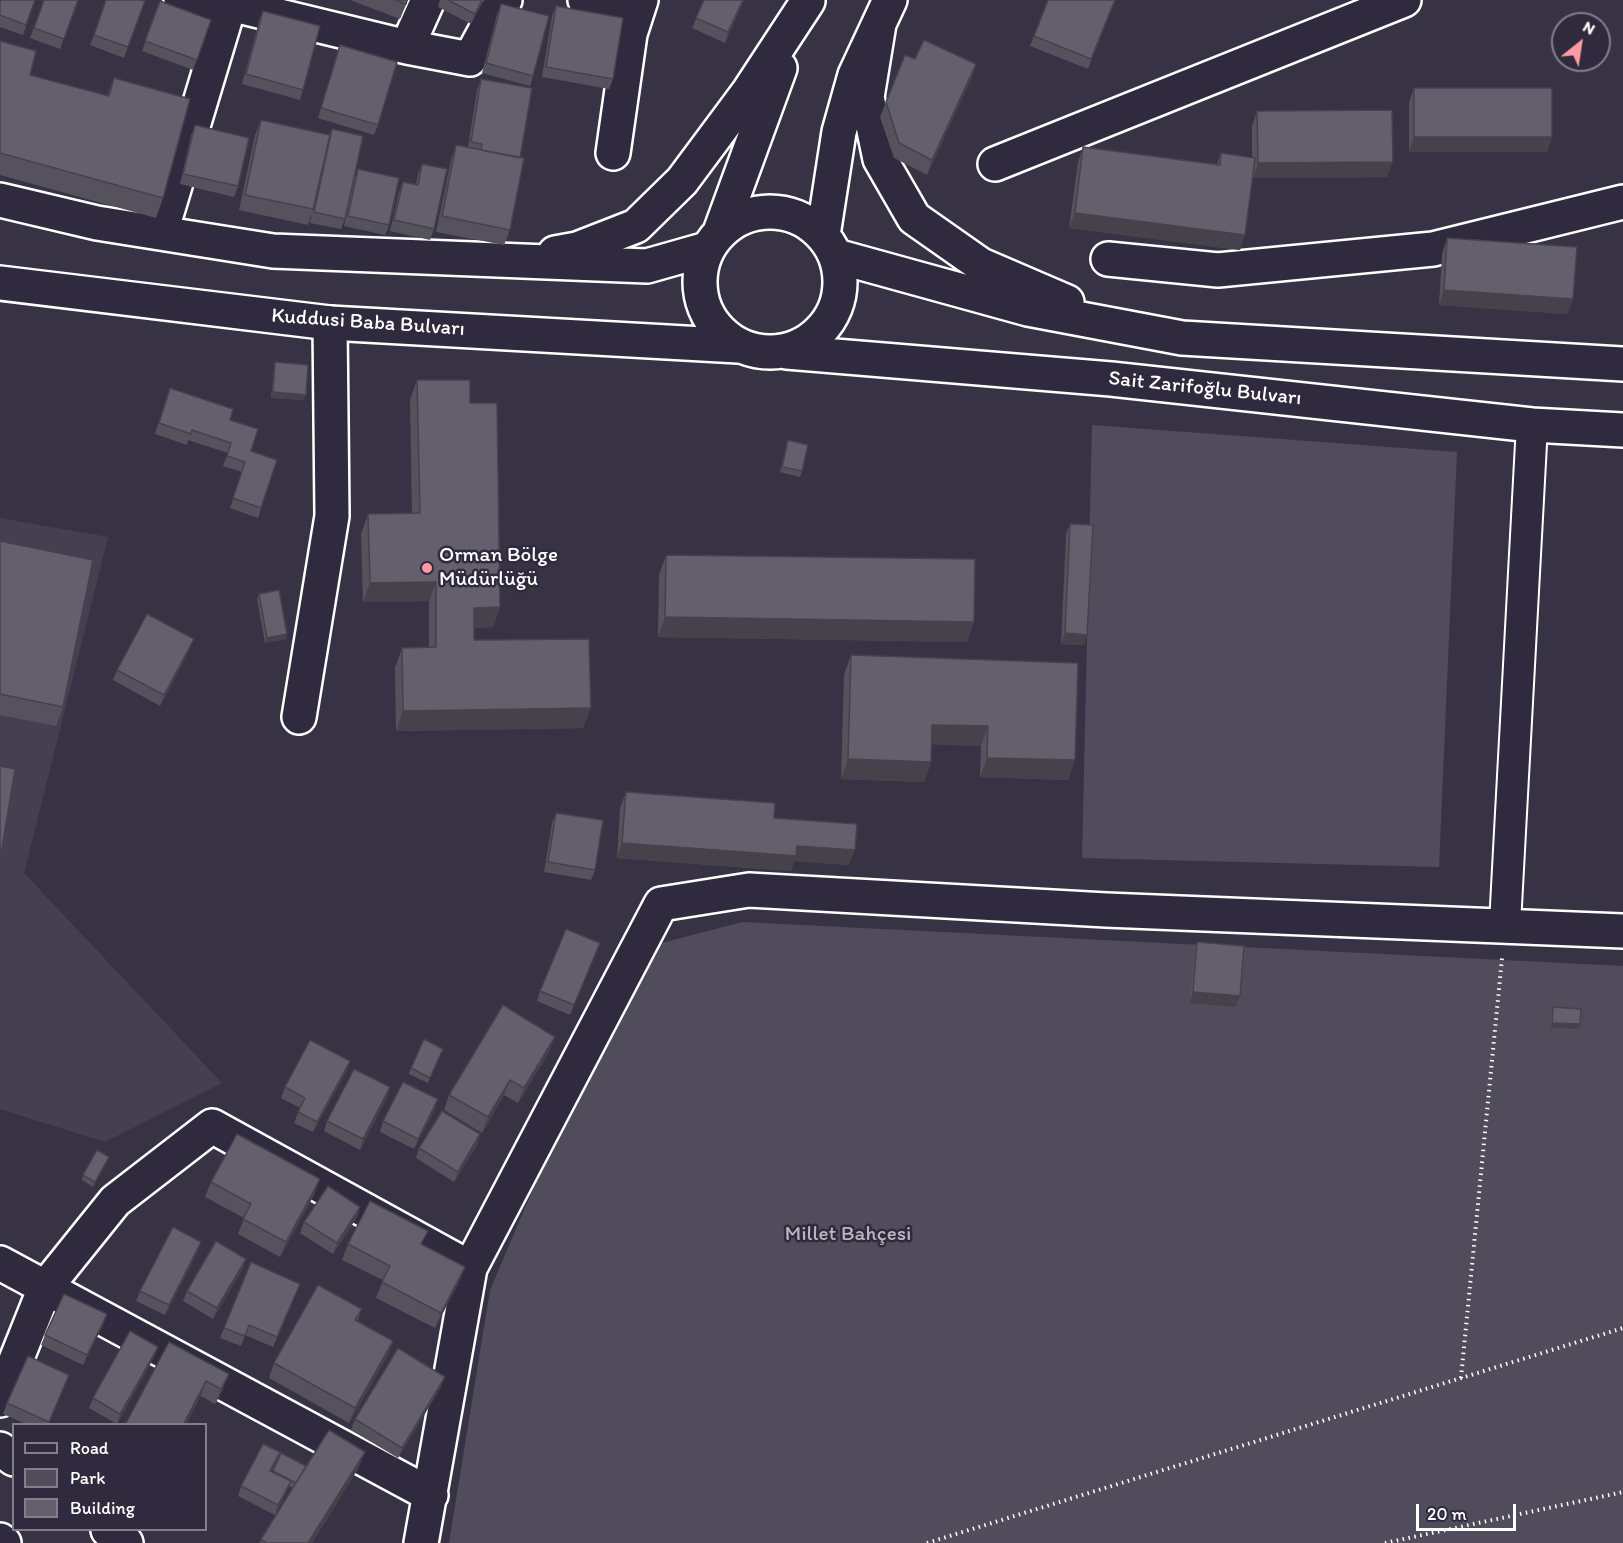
<!DOCTYPE html>
<meta charset="utf-8">
<style>
body{margin:0}
#map{position:relative;width:1623px;height:1543px;overflow:hidden;background:#373345;font-family:Itim,sans-serif}
canvas{display:block}
.legend{position:absolute;left:12px;top:1423px;width:195px;height:108px;box-sizing:border-box;background:#2f2a3d;border:2px solid #827f8b;margin:0;padding:8px 10px;list-style:none;font-size:18px;color:#fff}
.legend li{display:flex;align-items:center;gap:12px;height:30px}
.legend b{width:30px;border:2px solid #827f8b}
.north{position:absolute;left:1551px;top:12px;width:60px;height:60px;box-sizing:border-box;background:#2f2a3d;border:2px solid #827f8b;border-radius:50%;rotate:30deg;font-size:16px;font-weight:700;line-height:24px;text-align:center;color:#fff}
.north::after{content:'';display:block;margin:auto;width:21px;height:27px;background:#ff9aa2;clip-path:polygon(50% 0,100% 100%,50% 72%,0 100%)}
.scale{position:absolute;left:1416px;top:1504px;width:100px;height:27px;box-sizing:border-box;border:3px solid #fff;border-top:0;padding-left:8px;font-size:18px;line-height:21px;white-space:nowrap;color:#fff;-webkit-text-stroke:4px #2f2a3d;paint-order:stroke}
</style>
<div id="map">
<canvas width="1623" height="1543"></canvas>
<ul class="legend">
<li><b style="height:8px;background:#2f2a3d"></b>Road</li>
<li><b style="height:16px;background:#514c5c"></b>Park</li>
<li><b style="height:16px;background:#635f6d"></b>Building</li>
</ul>
<div class="north">N</div>
<div class="scale">20 m</div>
</div>
<script>
const g = document.querySelector('canvas').getContext('2d');
g.lineJoin = 'round';
function paint(path, color) {
  g.fillStyle = color;
  g.fill(path, 'evenodd');
}
function toPath(rows) {
  const path = new Path2D();
  for (const r of rows) {
    if (r.length === 3) {
      path.moveTo(r[0] + r[2], r[1]);
      path.arc(r[0], r[1], r[2], 0, 2 * Math.PI);
      continue;
    }
    path.moveTo(r[0], r[1]);
    for (let i = 2; i < r.length; i += 2) path.lineTo(r[i], r[i + 1]);
  }
  return path;
}
function stroke(path, color, width, dash) {
  g.strokeStyle = color;
  g.lineWidth = width;
  g.lineCap = dash ? 'butt' : 'round';
  g.setLineDash(dash || []);
  g.stroke(path);
}
function label(font, color, halo, rows, align = 'center') {
  g.font = font + ' Itim,sans-serif';
  g.lineWidth = 5;
  g.setLineDash([]);
  g.textBaseline = 'middle';
  g.strokeStyle = halo;
  g.fillStyle = color;
  for (const [text, x, y, turn = 0] of rows) {
    g.save();
    g.translate(x, y);
    g.rotate((+turn || 0) * Math.PI / 180);
    g.textAlign = isNaN(turn) ? turn : align;
    if (halo) g.strokeText(text, 0, 0);
    g.fillText(text, 0, 0);
    g.restore();
  }
}
const built = toPath([
 [0,518,108,537,24,873,222,1083,105,1142,0,1109]
]);
const green = toPath([
 [1092,425,1457,452,1439,867,1082,858],
 [742,922,1623,966,1623,1543,449,1543,490,1290,635,950]
]);
const path = toPath([
 [1461,1378,1502,958],
 [927,1543,1623,1328],
 [1385,1543,1623,1492]
]);
const pedestrian = toPath([
 [1505,924,1532,425]
]);
const minor = toPath([
 [181,0,230,4,407,47,470,59,496,11,505,0],
 [585,0,638,9],
 [407,47,428,0],
 [613,153,630,34,641,0],
 [995,164,1404,0],
 [161,232,231,0],
 [1108,259,1218,270,1433,249,1623,202],
 [299,717,332,516,330,323],
 [0,1263,431,1495],
 [0,1400,45,1288,115,1201,212,1126,470,1268],
 [421,1543,470,1268,661,904,749,890,1106,910,1623,931]
]);
const secondary = toPath([
 [879,24,867,97,880,159,914,218,981,265,1067,302],
 [0,200,97,223,273,251,647,266,707,249],
 [770,282,70],
 [720,232,780,68],
 [823,235,839,132,855,75,890,0],
 [555,253,577,249,636,226,682,181,749,91,808,1],
 [836,256,1028,309,1182,338,1623,364],
 [0,283,330,323,738,346],
 [787,352,1111,379,1532,425,1623,430],
 [0,1449,14,1459],
 [108,1530,126,1543],
 [0,1540,4,1543]
]);
const wall = toPath([
 [0,0,35,0,23,35,0,27],
 [44,0,78,0,60,49,30,38],
 [350,0,408,0,400,19],
 [440,0,483,0,471,24,438,7],
 [704,0,744,0,725,43,692,28],
 [1048,0,1115,0,1088,69,1030,46],
 [145,1,124,58,90,45,94,35],
 [160,1,211,20,193,70,142,51],
 [501,4,533,76,530,86,482,73,497,14],
 [556,6,613,79,609,89,542,77,552,16],
 [263,11,303,90,300,100,242,84,259,21],
 [0,41,30,75,107,96,114,78,163,198,156,218,0,175],
 [340,45,378,125,374,135,318,118],
 [915,59,976,64,971,79,927,175,894,158,880,117,886,102],
 [481,79,520,158,510,230,504,245,436,232,451,160,456,145,468,147,477,90],
 [1414,88,1552,137,1547,152,1409,152,1409,103],
 [1257,111,1387,177,1253,178,1240,250,1069,228,1078,162,1083,147,1217,164,1221,153,1252,158,1252,127],
 [261,120,329,135,332,129,345,219,341,229,310,223,312,213,308,225,239,210,255,135],
 [195,125,238,186,234,197,180,184,191,135],
 [422,164,434,229,430,240,390,231,399,192,403,182,416,184,418,174],
 [358,169,389,225,385,235,344,226,354,179],
 [1447,238,1573,299,1567,314,1439,305,1442,254],
 [275,362,304,400,271,398,274,368],
 [417,380,470,403,500,607,493,627,474,628,474,640,583,728,396,731,395,668,402,648,429,648,429,601,363,602,361,534,368,514,412,513,410,400],
 [170,388,230,420,251,451,277,460,258,518,230,508,242,472,223,466,228,453,188,440,187,445,155,434],
 [788,440,802,471,800,477,780,472],
 [1070,524,1087,635,1084,645,1061,644,1066,534],
 [0,541,63,707,56,726,0,715],
 [666,555,974,622,967,642,658,637,659,575],
 [259,594,286,639,265,643,257,599],
 [190,649,160,706,113,680,117,670],
 [851,655,1075,760,1068,780,980,777,981,746,931,744,931,762,924,782,841,779,844,675],
 [626,792,774,818,849,865,794,861,791,871,617,858,620,808],
 [556,813,595,870,591,880,544,872,552,823],
 [1197,942,1236,1007,1189,1003,1194,952],
 [596,953,570,1015,537,1001,540,991],
 [1553,1007,1579,1029,1550,1028,1551,1012],
 [549,1052,518,1103,504,1095,482,1133,444,1110,449,1095],
 [441,1054,428,1083,409,1074,411,1068],
 [350,1061,346,1072,313,1132,294,1123,300,1108,281,1098,285,1087],
 [390,1087,387,1097,360,1150,324,1131,327,1121],
 [435,1109,414,1149,380,1132,383,1121],
 [477,1145,454,1182,416,1158,419,1148],
 [107,1162,93,1187,82,1180,83,1175],
 [211,1182,314,1195,280,1257,238,1234,244,1218,205,1197],
 [360,1207,357,1217,333,1254,300,1233,304,1222],
 [348,1244,423,1245,465,1267,459,1282,435,1328,376,1298,383,1280,342,1260],
 [197,1253,165,1315,136,1301,140,1291],
 [246,1259,242,1270,213,1319,183,1301,187,1291],
 [296,1294,273,1347,245,1335,241,1346,220,1338,224,1328],
 [362,1309,357,1322,393,1341,387,1357,349,1423,269,1378,274,1363],
 [107,1314,103,1325,83,1365,41,1345,45,1335],
 [169,1342,223,1389,215,1404,201,1396],
 [158,1347,154,1357,117,1424,89,1408,93,1398],
 [69,1375,48,1425,28,1425,3,1414,7,1403],
 [441,1387,398,1458,351,1430,355,1419],
 [280,1452,272,1472,306,1466,359,1467,312,1543,260,1543,261,1539,293,1488,289,1486,275,1515,238,1496,241,1486]
]);
const shadedWall = toPath([
 [482,0,483,0,471,24,475,14],
 [743,0,744,0,725,43,728,32],
 [976,64,971,79,927,175,932,160],
 [1414,137,1552,137,1547,152,1409,152],
 [1393,162,1387,177,1253,178,1258,163],
 [1075,213,1245,235,1240,250,1069,228],
 [1444,290,1573,299,1567,314,1439,305],
 [273,392,306,395,304,400,271,398],
 [436,582,429,601,363,602,370,583],
 [500,607,493,627,466,628,474,608],
 [665,617,974,622,967,642,658,637],
 [1065,633,1087,635,1084,645,1061,644],
 [287,634,286,639,265,643,267,638],
 [194,639,190,649,160,706,164,695],
 [591,708,583,728,396,731,403,711],
 [932,725,988,726,981,746,925,744],
 [987,758,1075,760,1068,780,980,777],
 [848,759,931,762,924,782,841,779],
 [622,843,797,846,855,850,849,865,794,861,791,871,617,858],
 [1193,992,1240,996,1236,1007,1189,1003],
 [1552,1023,1580,1024,1579,1029,1550,1028],
 [555,1037,549,1052,518,1103,524,1088],
 [350,1061,346,1072,313,1132,317,1122],
 [510,1080,504,1095,482,1133,488,1117],
 [390,1087,387,1097,360,1150,363,1139],
 [438,1099,435,1109,414,1149,418,1139],
 [480,1134,477,1145,454,1182,458,1172],
 [109,1157,107,1162,93,1187,95,1182],
 [320,1179,314,1195,280,1257,286,1242],
 [360,1207,357,1217,333,1254,337,1243],
 [201,1242,197,1253,165,1315,169,1305],
 [246,1259,242,1270,213,1319,217,1308],
 [465,1267,459,1282,435,1328,441,1313],
 [107,1314,103,1325,83,1365,87,1355],
 [393,1341,387,1357,349,1423,355,1408],
 [158,1347,154,1357,117,1424,120,1414],
 [229,1374,223,1389,215,1404,221,1389],
 [445,1377,441,1387,398,1458,402,1448],
 [206,1381,201,1396,186,1425,183,1425],
 [280,1452,276,1463,267,1481,270,1471],
 [365,1452,359,1467,312,1543,308,1543],
 [291,1481,287,1492,275,1515,278,1505]
]);
const building = toPath([
 [0,0,35,0,26,25,0,15,0,0],
 [44,0,78,0,64,39,34,28,44,0],
 [106,0,141,0,145,1,128,47,94,35,106,0],
 [395,0,407,0,406,4,395,0],
 [448,0,482,0,475,14,448,0],
 [704,0,743,0,728,32,696,18,704,0],
 [1048,0,1115,0,1091,59,1034,36,1048,0],
 [160,1,211,20,197,60,145,41,160,1],
 [501,4,549,16,533,76,486,63,501,4],
 [556,6,623,18,613,79,546,67,556,6],
 [263,11,320,26,303,90,246,74,263,11],
 [924,40,976,64,932,160,899,143,886,102,905,55,915,59,924,40],
 [0,41,36,51,30,75,109,96,114,78,190,99,163,198,0,153,0,41],
 [340,45,397,62,378,125,321,108,340,45],
 [481,79,532,88,520,158,481,150,482,144,471,142,481,79],
 [1414,88,1552,88,1552,137,1414,137,1414,88],
 [1392,110,1393,162,1258,163,1257,111,1392,110],
 [261,120,330,135,313,209,245,195,261,120],
 [195,125,249,138,238,186,183,174,195,125],
 [332,129,363,136,345,219,314,212,332,129],
 [456,145,524,158,510,230,442,216,456,145],
 [1083,147,1220,165,1221,153,1255,158,1245,235,1075,213,1083,147],
 [422,164,447,169,434,229,394,220,403,182,418,185,422,164],
 [358,169,399,178,389,225,348,216,358,169],
 [1447,238,1577,247,1573,299,1444,290,1447,238],
 [275,362,308,365,306,395,273,392,275,362],
 [417,380,470,380,470,403,497,403,500,607,474,608,474,640,589,639,591,708,403,711,402,648,436,647,436,582,370,583,368,514,420,513,417,380],
 [170,388,233,409,230,420,258,429,251,451,277,460,261,508,233,498,245,462,227,456,231,443,192,430,191,434,159,423,170,388],
 [788,440,808,445,802,471,782,467,788,440],
 [1070,524,1093,525,1087,635,1065,633,1070,524],
 [0,541,93,560,63,707,0,694,0,541],
 [666,555,975,559,974,622,665,617,666,555],
 [279,590,287,634,267,638,259,594,279,590],
 [147,614,194,639,164,695,117,670,147,614],
 [851,655,1078,663,1075,760,987,758,988,726,932,725,931,762,848,759,851,655],
 [0,766,15,769,0,860,0,766],
 [626,792,775,803,774,818,857,824,855,850,797,846,796,856,622,843,626,792],
 [556,813,603,820,595,870,548,862,556,813],
 [566,929,600,943,574,1005,540,991,566,929],
 [1197,942,1244,946,1240,996,1193,992,1197,942],
 [503,1005,555,1037,524,1088,510,1080,488,1117,449,1095,503,1005],
 [1553,1007,1581,1009,1580,1024,1552,1023,1553,1007],
 [424,1039,443,1049,430,1078,411,1068,424,1039],
 [310,1040,350,1061,317,1122,298,1112,305,1098,285,1087,310,1040],
 [354,1069,390,1087,363,1139,327,1121,354,1069],
 [403,1082,438,1099,418,1139,383,1121,403,1082],
 [442,1111,480,1134,458,1172,419,1148,442,1111],
 [237,1134,320,1179,286,1242,243,1219,251,1204,211,1182,237,1134],
 [97,1150,109,1157,95,1182,83,1175,97,1150],
 [328,1186,360,1207,337,1243,304,1222,328,1186],
 [370,1201,428,1231,421,1244,465,1267,441,1313,382,1282,390,1266,348,1244,370,1201],
 [173,1227,201,1242,169,1305,140,1291,173,1227],
 [216,1241,246,1259,217,1308,187,1291,216,1241],
 [251,1262,300,1284,277,1337,249,1325,245,1336,224,1328,251,1262],
 [318,1285,362,1309,355,1320,393,1341,355,1408,274,1363,318,1285],
 [64,1294,107,1314,87,1355,45,1335,64,1294],
 [130,1331,158,1347,120,1414,93,1398,130,1331],
 [169,1342,229,1374,221,1389,206,1381,183,1425,125,1425,169,1342],
 [398,1348,445,1377,402,1448,355,1419,398,1348],
 [28,1356,69,1375,49,1422,7,1403,28,1356],
 [329,1430,365,1452,308,1543,267,1543,261,1539,329,1430],
 [263,1444,280,1452,270,1471,291,1481,278,1505,241,1486,263,1444],
 [281,1453,306,1466,296,1483,273,1471,281,1453]
]);
const markers = [
 [427,568,6,"#ff9aa2"]
];
const streetNames = [
 ["Kuddusi Baba Bulvarı",368,323,4],
 ["Sait Zarifoğlu Bulvarı",1205,389,6]
];
const poiNames = [
 ["Orman Bölge",439,556],
 ["Müdürlüğü",439,580]
];
const parkNames = [
 ["Millet Bahçesi",848,1235]
];
paint(built, '#444051');
paint(green, '#514c5c');
stroke(pedestrian, '#fff', 34);
stroke(minor, '#fff', 38);
stroke(secondary, '#fff', 38);
stroke(path, '#fff', 4, [1.5, 4.5]);
stroke(pedestrian, '#2f2a3d', 30);
stroke(minor, '#2f2a3d', 33);
stroke(secondary, '#2f2a3d', 33);
paint(wall, '#55525e');
paint(shadedWall, '#45424c');
paint(building, '#635f6d');
stroke(building, '#45424c', 1.5);
for (const [x, y, r, color] of markers) {
  const dot = new Path2D();
  dot.arc(x, y, r, 0, 2 * Math.PI);
  g.fillStyle = color;
  g.fill(dot);
  stroke(dot, '#2f2a3d', 2);
}
label('21px', '#fff', '#2f2a3d', streetNames);
label('21px', '#fff', '#2f2a3d', poiNames, 'left');
label('21px', '#b9b7be', '#2f2a3d', parkNames);
</script>
